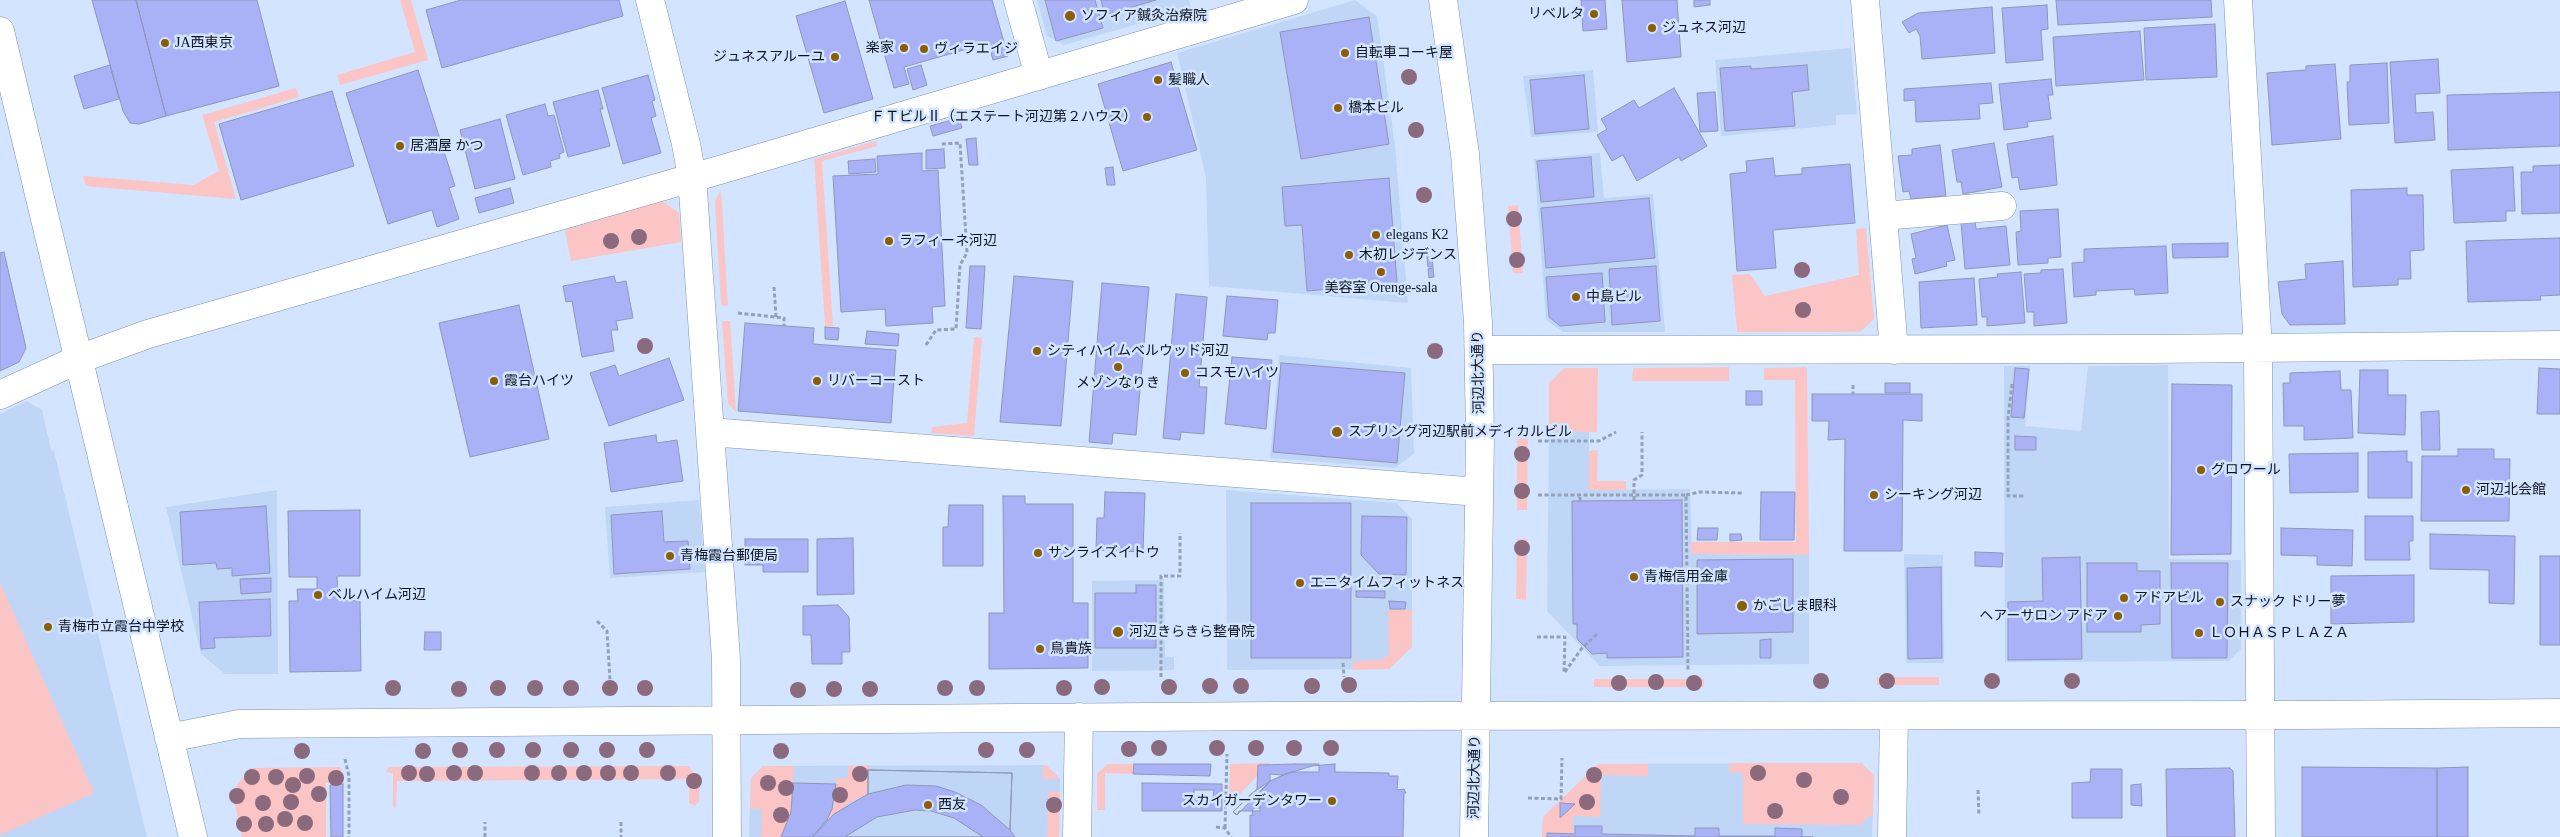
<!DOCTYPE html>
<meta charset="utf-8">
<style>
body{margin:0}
canvas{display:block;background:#d2e4ff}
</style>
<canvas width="2560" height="837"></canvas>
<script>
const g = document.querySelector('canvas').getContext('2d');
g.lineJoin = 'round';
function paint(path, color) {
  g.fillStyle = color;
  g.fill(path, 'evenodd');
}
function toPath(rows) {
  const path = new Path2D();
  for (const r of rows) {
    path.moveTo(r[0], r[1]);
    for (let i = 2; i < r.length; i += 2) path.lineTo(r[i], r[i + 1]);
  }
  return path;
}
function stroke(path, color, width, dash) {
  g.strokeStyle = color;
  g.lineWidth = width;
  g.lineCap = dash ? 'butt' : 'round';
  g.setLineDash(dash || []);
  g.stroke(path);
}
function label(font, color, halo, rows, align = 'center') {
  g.font = font + ' "Times New Roman","Noto Sans JP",serif';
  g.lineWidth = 5;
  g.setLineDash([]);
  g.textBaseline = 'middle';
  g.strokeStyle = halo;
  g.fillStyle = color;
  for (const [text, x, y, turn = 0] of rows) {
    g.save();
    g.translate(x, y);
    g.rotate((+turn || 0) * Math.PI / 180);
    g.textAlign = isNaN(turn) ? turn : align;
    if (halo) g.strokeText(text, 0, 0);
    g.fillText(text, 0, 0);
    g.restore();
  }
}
const built = toPath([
 [1037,0,1189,0,1191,9,1064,45,1047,36],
 [1355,0,1377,16,1395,146,1408,303,1209,286,1206,178,1177,53],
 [1851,48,1857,114,1836,115,1836,125,1721,136,1715,60],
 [1593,70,1598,132,1531,137,1523,76],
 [1600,153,1604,198,1653,194,1665,332,1563,332,1546,320,1534,159],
 [1279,355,1411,368,1414,454,1395,468,1270,458],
 [2168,365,2169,559,2241,560,2241,649,2229,661,2005,662,2004,366,2030,366,2025,426,2081,431,2088,366],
 [27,401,42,410,51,450,54,451,147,837,0,837,0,414],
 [1549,431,1589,431,1589,490,1690,489,1692,554,1809,555,1809,664,1600,666,1547,611],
 [277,490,278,674,225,674,201,654,166,507],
 [1226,490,1397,503,1412,519,1412,647,1389,669,1227,670],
 [699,500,705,572,610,578,605,507],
 [1904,554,1943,555,1944,663,1906,663],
 [1164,580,1165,657,1174,657,1174,670,1092,671,1092,581],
 [1861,763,1874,775,1872,837,1542,837,1543,817,1598,764],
 [1046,765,1060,778,1059,837,749,837,751,778,763,766]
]);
const green = toPath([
 [400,0,411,0,428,60,340,85,337,75,415,52],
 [296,88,299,97,214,122,236,199,86,186,83,176,193,185,219,171,202,115],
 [876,141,877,146,822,161,833,326,825,326,814,159],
 [721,190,728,306,721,305,715,201],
 [662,201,679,213,681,242,571,261,565,230],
 [1518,205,1523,273,1513,273,1508,206],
 [1866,228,1874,319,1860,332,1737,332,1732,275,1750,274,1765,296,1859,275,1856,229],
 [722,321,730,321,736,412,728,404],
 [974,337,982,338,974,436,931,433,932,427,967,423],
 [1729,367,1729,381,1632,381,1633,368],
 [1807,367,1809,555,1691,554,1691,542,1796,542,1795,380,1764,380,1764,368],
 [1564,368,1598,368,1597,432,1549,431,1549,383],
 [1517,434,1528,434,1527,510,1517,510],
 [1598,450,1597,481,1626,481,1626,490,1589,490,1589,451],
 [1517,539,1527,539,1526,600,1516,599],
 [0,583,94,793,0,835],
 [1388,610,1412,610,1412,647,1389,669,1353,670,1353,661,1382,660,1389,654],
 [1877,677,1939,677,1939,685,1877,685],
 [1594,679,1704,679,1704,687,1594,687],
 [1270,763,1229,805,1230,764],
 [1729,763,1861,763,1874,775,1873,817,1869,816,1861,825,1743,824,1743,773,1729,772],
 [1108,764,1134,764,1133,774,1105,773,1105,810,1097,810,1097,774],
 [1598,764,1648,764,1648,776,1601,775,1600,817,1573,816,1573,834,1542,837,1543,817],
 [869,765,868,794,850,802,827,820,835,801,836,778,848,778,848,766],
 [1043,765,1046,765,1060,779,1043,779],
 [688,766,700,779,699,802,695,806,689,803,689,779,397,781,396,808,393,807,393,773,386,772,388,768,392,767],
 [763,766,794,766,791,812,781,837,761,837,762,809,750,809,751,778],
 [340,767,344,783,326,783,326,837,242,837,232,792,250,768],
 [1048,792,1060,792,1059,837,1047,837]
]);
const building = toPath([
 [92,0,136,0,166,116,139,124,130,123,123,111,92,0],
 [136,0,257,0,279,86,166,116,136,0],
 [461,0,619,0,623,16,442,68,426,10,461,0],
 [869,0,992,0,1008,56,993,60,988,43,904,67,909,84,894,88,869,0],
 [1045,0,1095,0,1103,28,1056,41,1045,0],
 [1101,0,1156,0,1105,15,1101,0],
 [1581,0,1605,0,1607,29,1583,31,1581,0],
 [1622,0,1677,0,1681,57,1627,62,1622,0],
 [1694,0,1710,0,1710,5,1694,7,1694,0],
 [2056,0,2211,0,2212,17,2058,25,2056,0],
 [845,1,873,99,824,113,796,16,845,1],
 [2047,5,2048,29,2041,30,2043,60,2006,63,2002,8,2047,5],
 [1992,7,1995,53,1922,59,1920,36,1916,29,1909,33,1902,22,1918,13,1992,7],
 [1369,17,1389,144,1301,159,1280,32,1369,17],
 [2215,24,2217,77,2146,80,2144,28,2215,24],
 [2140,31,2144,80,2056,86,2053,37,2140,31],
 [2438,59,2440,93,2415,94,2416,113,2433,112,2435,140,2395,143,2390,62,2438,59],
 [1171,62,1197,150,1123,171,1098,84,1171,62],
 [2387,63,2389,123,2349,125,2347,82,2350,82,2350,65,2387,63],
 [2335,64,2341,139,2272,145,2267,73,2306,70,2306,66,2335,64],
 [110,65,119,99,84,109,74,76,110,65],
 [921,65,927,85,913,90,907,69,921,65],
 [1807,65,1809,90,1792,92,1795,126,1725,131,1720,68,1751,66,1751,69,1807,65],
 [418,70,455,186,449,188,459,219,437,227,432,210,388,224,346,93,418,70],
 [648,75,655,100,652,101,656,116,651,118,661,153,623,164,602,88,648,75],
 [1584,75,1589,129,1535,134,1530,80,1584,75],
 [2051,79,2053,95,2048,95,2051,119,2027,122,2028,127,2004,130,1999,84,2051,79],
 [1991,83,1993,103,1979,104,1980,119,1916,122,1915,100,1904,101,1904,89,1991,83],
 [1674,88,1707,146,1681,161,1679,157,1637,181,1623,155,1612,161,1597,135,1607,129,1601,119,1634,100,1639,108,1674,88],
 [598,90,603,109,600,109,610,146,568,157,553,102,598,90],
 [332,91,354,166,241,200,219,124,332,91],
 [1715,92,1718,131,1700,132,1697,93,1715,92],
 [2560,92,2560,146,2448,150,2447,95,2560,92],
 [545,104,548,116,554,115,564,152,559,154,560,158,550,161,551,167,523,175,506,115,545,104],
 [959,118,962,128,933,136,930,126,959,118],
 [500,119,515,179,475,189,460,130,500,119],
 [2053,136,2057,185,2020,190,2018,177,2012,178,2007,144,2053,136],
 [976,138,978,165,969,165,966,139,976,138],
 [1994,143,2002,187,1963,194,1961,182,1957,182,1952,150,1994,143],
 [1940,145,1946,196,1911,199,1909,191,1903,192,1898,156,1912,155,1912,149,1940,145],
 [944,149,945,168,926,169,926,150,944,149],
 [922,153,922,171,938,170,945,306,932,307,933,323,886,326,885,309,841,312,833,176,878,174,877,156,922,153],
 [1591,157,1594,197,1541,202,1537,161,1591,157],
 [1773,158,1775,176,1802,174,1802,168,1850,164,1855,223,1773,230,1776,268,1737,271,1730,174,1747,172,1746,161,1773,158],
 [875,159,876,172,849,174,848,161,875,159],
 [2560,165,2560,213,2522,214,2521,172,2533,172,2533,166,2560,165],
 [1113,167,1115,185,1107,185,1105,168,1113,167],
 [2513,167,2515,211,2506,211,2506,221,2454,223,2451,170,2513,167],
 [1389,178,1397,283,1307,291,1302,225,1285,226,1282,187,1389,178],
 [510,188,514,203,479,213,475,198,510,188],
 [2407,188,2407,195,2423,195,2424,250,2410,251,2411,279,2398,279,2398,285,2353,287,2351,190,2407,188],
 [1649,198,1655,258,1546,268,1541,208,1649,198],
 [2058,209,2061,257,2048,258,2048,263,2018,265,2016,232,2021,231,2020,211,2058,209],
 [1975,221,1976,229,2006,226,2010,265,1965,269,1961,223,1975,221],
 [1947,225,1955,260,1946,262,1947,266,1915,274,1912,259,1916,258,1911,234,1947,225],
 [2560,238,2560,295,2540,296,2541,300,2468,302,2466,241,2560,238],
 [2228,243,2228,257,2173,258,2172,244,2228,243],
 [2166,246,2168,293,2135,295,2134,289,2096,291,2096,295,2074,297,2072,263,2084,262,2084,249,2166,246],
 [4,252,26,348,19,362,0,371,0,253,4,252],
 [1427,257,1432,257,1433,267,1428,267,1427,257],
 [2343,261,2345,324,2290,325,2282,314,2278,282,2306,279,2305,264,2343,261],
 [970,266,985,266,981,329,966,328,970,266],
 [1656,266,1660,321,1612,325,1609,269,1656,266],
 [1433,268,1434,277,1429,278,1428,269,1433,268],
 [2063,269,2067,323,2034,326,2034,312,2027,312,2024,274,2041,273,2041,270,2063,269],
 [2021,272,2025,323,1987,326,1987,317,1982,317,1979,279,1998,277,1997,274,2021,272],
 [1602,273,1605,322,1560,326,1549,317,1546,277,1602,273],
 [614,276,616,283,626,281,633,318,616,321,618,330,611,330,614,351,582,357,572,301,566,302,563,286,614,276],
 [1014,276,1073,281,1061,426,1000,422,1014,276],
 [1974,278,1977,325,1921,328,1919,282,1974,278],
 [1102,283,1149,287,1136,435,1113,433,1112,444,1089,442,1102,283],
 [1176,294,1207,297,1199,387,1207,387,1204,434,1181,432,1180,440,1163,438,1176,294],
 [1227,296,1278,300,1275,333,1268,333,1267,340,1223,336,1227,296],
 [519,305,549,439,470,457,439,323,519,305],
 [745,323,814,328,813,344,896,350,891,423,738,411,745,323],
 [825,327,839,328,838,340,825,339,825,327],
 [867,331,899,334,898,346,865,344,867,331],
 [1232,357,1272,360,1266,429,1225,424,1232,357],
 [669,358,684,400,609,426,590,373,615,365,619,376,669,358],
 [1281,363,1405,373,1397,463,1273,452,1281,363],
 [2015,368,2029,369,2024,418,2011,417,2015,368],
 [2539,368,2560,369,2560,414,2537,414,2539,368],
 [2360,370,2388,370,2388,395,2406,395,2405,435,2358,433,2360,370],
 [2340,371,2341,390,2351,390,2353,438,2304,440,2304,426,2284,426,2283,383,2290,383,2290,373,2340,371],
 [1885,383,1910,383,1910,393,1885,393,1885,383],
 [2172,384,2232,385,2231,554,2171,555,2172,384],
 [1746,391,1762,391,1762,405,1746,405,1746,391],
 [1812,394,1922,394,1922,421,1903,420,1902,551,1844,551,1845,439,1828,440,1829,421,1812,421,1812,394],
 [2439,411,2440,450,2422,450,2421,412,2439,411],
 [656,435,657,443,677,440,683,481,611,492,604,443,656,435],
 [2015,436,2036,437,2036,450,2015,450,2015,436],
 [2458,449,2494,449,2494,459,2510,459,2509,521,2421,521,2422,456,2458,456,2458,449],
 [2407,451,2407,462,2412,462,2412,498,2368,498,2368,452,2407,451],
 [2358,453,2358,492,2290,493,2289,454,2358,453],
 [1105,492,1145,493,1143,552,1096,550,1097,518,1104,518,1105,492],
 [1761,492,1795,492,1794,540,1760,540,1761,492],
 [1003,496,1025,496,1025,504,1073,504,1073,603,1088,603,1088,668,989,669,989,613,1004,613,1003,496],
 [1682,500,1683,657,1607,658,1607,653,1592,654,1577,639,1577,624,1573,624,1572,501,1682,500],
 [1251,503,1351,503,1351,658,1251,658,1251,503],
 [949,505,983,505,983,566,943,566,943,527,948,527,949,505],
 [266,506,270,573,232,576,232,568,217,569,216,563,183,565,180,512,266,506],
 [360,510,360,576,337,576,338,600,360,601,361,671,290,672,289,601,298,601,297,589,317,589,317,577,289,577,288,511,360,510],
 [662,511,664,542,688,541,690,569,614,574,611,515,662,511],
 [1362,516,1407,517,1406,575,1379,574,1361,555,1362,516],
 [2365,516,2413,516,2413,541,2409,541,2410,560,2365,560,2365,516],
 [1698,528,1718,528,1717,540,1697,540,1698,528],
 [2281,528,2353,530,2352,566,2317,565,2317,556,2281,555,2281,528],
 [1730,534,1741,534,1742,540,1730,541,1730,534],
 [2430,534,2515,536,2514,604,2489,603,2489,570,2430,569,2430,534],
 [853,538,854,594,817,595,817,539,853,538],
 [745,539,808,539,808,572,763,572,763,565,745,565,745,539],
 [1975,552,2003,553,2002,567,1975,566,1975,552],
 [2540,556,2560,556,2560,645,2540,645,2540,556],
 [2080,557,2082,659,2008,660,2008,602,2043,601,2042,558,2080,557],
 [1793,559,1793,632,1697,634,1697,560,1793,559],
 [2087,563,2137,563,2137,571,2160,571,2160,624,2141,625,2141,632,2087,632,2087,563],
 [2171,563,2228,563,2227,658,2172,658,2171,563],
 [1941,567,1942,658,1908,659,1907,568,1941,567],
 [2414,575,2414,622,2331,624,2331,576,2414,575],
 [271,578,271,592,241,594,240,579,271,578],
 [1136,585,1156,585,1156,648,1095,648,1095,593,1136,593,1136,585],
 [1356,591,1385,591,1385,598,1356,597,1356,591],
 [270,599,271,636,214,638,215,648,201,649,199,602,270,599],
 [1389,601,1406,602,1405,609,1390,609,1389,601],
 [838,605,849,617,850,652,842,652,842,664,812,664,811,635,803,635,803,606,838,605],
 [425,632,441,632,441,650,424,650,425,632],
 [1771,639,1771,658,1760,658,1760,640,1771,639],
 [1134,764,1211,764,1210,776,1133,774,1134,764],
 [1295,764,1319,764,1319,772,1290,772,1281,776,1270,781,1260,792,1260,811,1239,811,1237,815,1233,812,1257,789,1258,765,1295,764],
 [1335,764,1335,772,1389,773,1389,776,1398,776,1397,790,1404,789,1406,793,1404,793,1403,837,1250,837,1250,815,1252,816,1253,808,1260,808,1260,792,1270,781,1270,774,1283,775,1312,766,1335,764],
 [2302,767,2437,768,2437,837,2302,837,2302,767],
 [2468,767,2468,837,2437,837,2437,768,2468,767],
 [2230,768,2233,771,2235,837,2167,837,2166,769,2230,768],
 [2091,769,2122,769,2122,818,2072,818,2072,783,2090,782,2091,769],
 [868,770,1012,773,1010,830,981,805,955,792,936,786,906,785,868,794,868,770],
 [868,770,1012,773,1010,830,1015,837,812,837,834,814,868,794,868,770],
 [1270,781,1237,815,1233,812,1251,794,1270,781],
 [793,783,836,784,832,809,827,820,812,837,781,837,791,812,793,783],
 [1142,783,1222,784,1222,811,1142,811,1142,783],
 [343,784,343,837,331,837,330,785,343,784],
 [2141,784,2142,806,2131,805,2131,785,2141,784],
 [1194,790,1214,790,1213,798,1194,798,1194,790],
 [1560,803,1575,804,1560,818,1560,803],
 [915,810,931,811,954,818,983,837,845,837,877,817,915,810],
 [1575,826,1602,826,1602,834,1695,836,1695,828,1719,828,1719,836,1775,836,1775,828,1802,829,1802,837,1813,837,1547,837,1547,833,1575,834,1575,826]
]);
const path = toPath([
 [774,287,776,317],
 [738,313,784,318,784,326],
 [926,345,936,330,956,329,960,265,967,253,960,143,941,144],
 [2012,384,2008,419,2008,496,2025,496],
 [1853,385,1853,394],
 [1538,441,1599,441,1616,432],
 [1538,495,1686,495,1688,672],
 [1686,495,1700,492,1742,493],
 [1634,500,1634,480,1642,475,1642,432],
 [1580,501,1580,495],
 [597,621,607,631,610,680],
 [1537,637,1565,637,1564,673],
 [1343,663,1344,677],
 [1565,672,1582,648,1597,634],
 [1161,677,1161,576,1180,576,1180,533],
 [345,759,349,776,349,837],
 [1978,790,1979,816],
 [1528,798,1561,799,1562,758],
 [621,822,621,837],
 [1216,827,1225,828,1231,837],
 [1225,828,1227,754],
 [485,837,485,822]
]);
const minor = toPath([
 [650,0,686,144,692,177,726,659,727,837],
 [1018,0,1039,76],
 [1443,0,1465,154,1478,322,1480,437,1474,837],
 [1865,0,1894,350],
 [2238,0,2258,349,2261,837],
 [0,31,193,837],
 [1883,216,2002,206],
 [1479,350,2150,349,2560,345],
 [0,395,79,359,148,334,723,169,1294,0],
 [710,432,1479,492],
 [169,738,239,724,1276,716,2300,715,2560,713],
 [1077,837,1079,717],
 [1892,837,1894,716]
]);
const trees = [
 [1409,77],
 [1416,130],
 [1424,195],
 [1514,219],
 [639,237],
 [611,241],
 [1517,260],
 [1802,270],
 [1803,310],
 [645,346],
 [1435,351],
 [1522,454],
 [1522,491],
 [1522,548],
 [1821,681],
 [1887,681],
 [1992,681],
 [2072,681],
 [1656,682],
 [1619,683],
 [1694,683],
 [1349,685],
 [1210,686],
 [1241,686],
 [1312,686],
 [1102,687],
 [1169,687],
 [393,688],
 [498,688],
 [535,688],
 [571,688],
 [610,688],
 [645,688],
 [945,688],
 [977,688],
 [1064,688],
 [459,689],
 [834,689],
 [870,689],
 [798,690],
 [1159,748],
 [1217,748],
 [1256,748],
 [1294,748],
 [1331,748],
 [1129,749],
 [460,750],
 [497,750],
 [533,750],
 [571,750],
 [607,750],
 [647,750],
 [986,750],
 [1027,750],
 [302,751],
 [423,751],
 [781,751],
 [409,773],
 [454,773],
 [475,773],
 [532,773],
 [559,773],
 [584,773],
 [608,773],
 [631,773],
 [668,773],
 [1758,773],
 [427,774],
 [860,774],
 [1594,775],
 [307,776],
 [252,777],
 [276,777],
 [336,778],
 [1804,780],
 [694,781],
 [768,783],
 [293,785],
 [786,788],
 [319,794],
 [840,795],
 [237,796],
 [1841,797],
 [291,802],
 [1587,802],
 [263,803],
 [1054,805],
 [1775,811],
 [781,815],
 [285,819],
 [305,823],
 [244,824],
 [266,824]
];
const markers = [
 [1594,14,5,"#8a5f00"],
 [1070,16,6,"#8a5f00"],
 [1652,28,5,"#8a5f00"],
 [165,43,5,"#8a5f00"],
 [904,48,5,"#8a5f00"],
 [924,49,5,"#8a5f00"],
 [1345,53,5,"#8a5f00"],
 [835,57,5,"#8a5f00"],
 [1158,80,5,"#8a5f00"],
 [1338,108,5,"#8a5f00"],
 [1147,117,5,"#8a5f00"],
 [400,146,5,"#8a5f00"],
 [1376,235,5,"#8a5f00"],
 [889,241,5,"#8a5f00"],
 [1349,255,5,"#8a5f00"],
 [1381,272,5,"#8a5f00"],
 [1576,297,5,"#8a5f00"],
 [1037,351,5,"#8a5f00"],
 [1118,367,5,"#8a5f00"],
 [1185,373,5,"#8a5f00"],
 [494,381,5,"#8a5f00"],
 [817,381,5,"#8a5f00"],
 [1337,432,6,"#8a5f00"],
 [2201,470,5,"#8a5f00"],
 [2466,490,5,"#8a5f00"],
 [1874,495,5,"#8a5f00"],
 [1038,553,5,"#8a5f00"],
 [670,556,5,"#8a5f00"],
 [1634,577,5,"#8a5f00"],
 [1300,583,5,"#8a5f00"],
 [318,595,5,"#8a5f00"],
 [2124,598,5,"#8a5f00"],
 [2220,602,5,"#8a5f00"],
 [1742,606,6,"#8a5f00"],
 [2118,616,5,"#8a5f00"],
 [48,627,5,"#8a5f00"],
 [1118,632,6,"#8a5f00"],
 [2199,633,5,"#8a5f00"],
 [1040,649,5,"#8a5f00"],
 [1332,801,5,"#8a5f00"],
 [928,805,5,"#8a5f00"]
];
const poiNames = [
 ["リベルタ",1584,14,"right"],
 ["ソフィア鍼灸治療院",1081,16],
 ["ジュネス河辺",1662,28],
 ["JA西東京",175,43],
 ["楽家",894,48,"right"],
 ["ヴィラエイジ",934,49],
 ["自転車コーキ屋",1355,53],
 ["ジュネスアルーユ",825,57,"right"],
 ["髪職人",1168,80],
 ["橋本ビル",1348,108],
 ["ＦＴビルⅡ（エステート河辺第２ハウス）",1137,117,"right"],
 ["居酒屋 かつ",410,146],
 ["elegans K2",1386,235],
 ["ラフィーネ河辺",899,241],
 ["木初レジデンス",1359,255],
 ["美容室 Orenge-sala",1381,288,"center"],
 ["中島ビル",1586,297],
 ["シティハイムベルウッド河辺",1047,351],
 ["コスモハイツ",1195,373],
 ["霞台ハイツ",504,381],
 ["リバーコースト",827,381],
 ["メゾンなりき",1118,383,"center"],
 ["スプリング河辺駅前メディカルビル",1348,432],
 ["グロワール",2211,470],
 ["河辺北会館",2476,490],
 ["シーキング河辺",1884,495],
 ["サンライズイトウ",1048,553],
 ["青梅霞台郵便局",680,556],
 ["青梅信用金庫",1644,577],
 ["エニタイムフィットネス",1310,583],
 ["ベルハイム河辺",328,595],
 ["アドアビル",2134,598],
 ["スナック ドリー夢",2230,602],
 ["かごしま眼科",1753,606],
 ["ヘアーサロン アドア",2108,616,"right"],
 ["青梅市立霞台中学校",58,627],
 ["河辺きらきら整骨院",1129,632],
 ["ＬＯＨＡＳＰＬＡＺＡ",2209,633],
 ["鳥貴族",1050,649],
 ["スカイガーデンタワー",1322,801,"right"],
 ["西友",938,805]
];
const streetNames = [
 ["河辺北大通り",1479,372,-91],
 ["河辺北大通り",1475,777,-89]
];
paint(built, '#c0d6f6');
paint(green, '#fcc5c5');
paint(building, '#a9b2f7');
stroke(building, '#9096b9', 1);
stroke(minor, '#7e93b2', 29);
stroke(path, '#93a1b7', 3, [4, 2.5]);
stroke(minor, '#fff', 28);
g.fillStyle = '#8b6a7e';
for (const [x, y] of trees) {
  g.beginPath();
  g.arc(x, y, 8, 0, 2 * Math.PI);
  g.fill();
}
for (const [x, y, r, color] of markers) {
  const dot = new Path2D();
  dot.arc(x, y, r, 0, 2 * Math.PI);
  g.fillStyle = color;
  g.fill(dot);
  stroke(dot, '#d2e4ff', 2);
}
label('14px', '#0b131e', '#d2e4ff', poiNames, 'left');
label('14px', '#0b131e', '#d2e4ff', streetNames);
</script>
